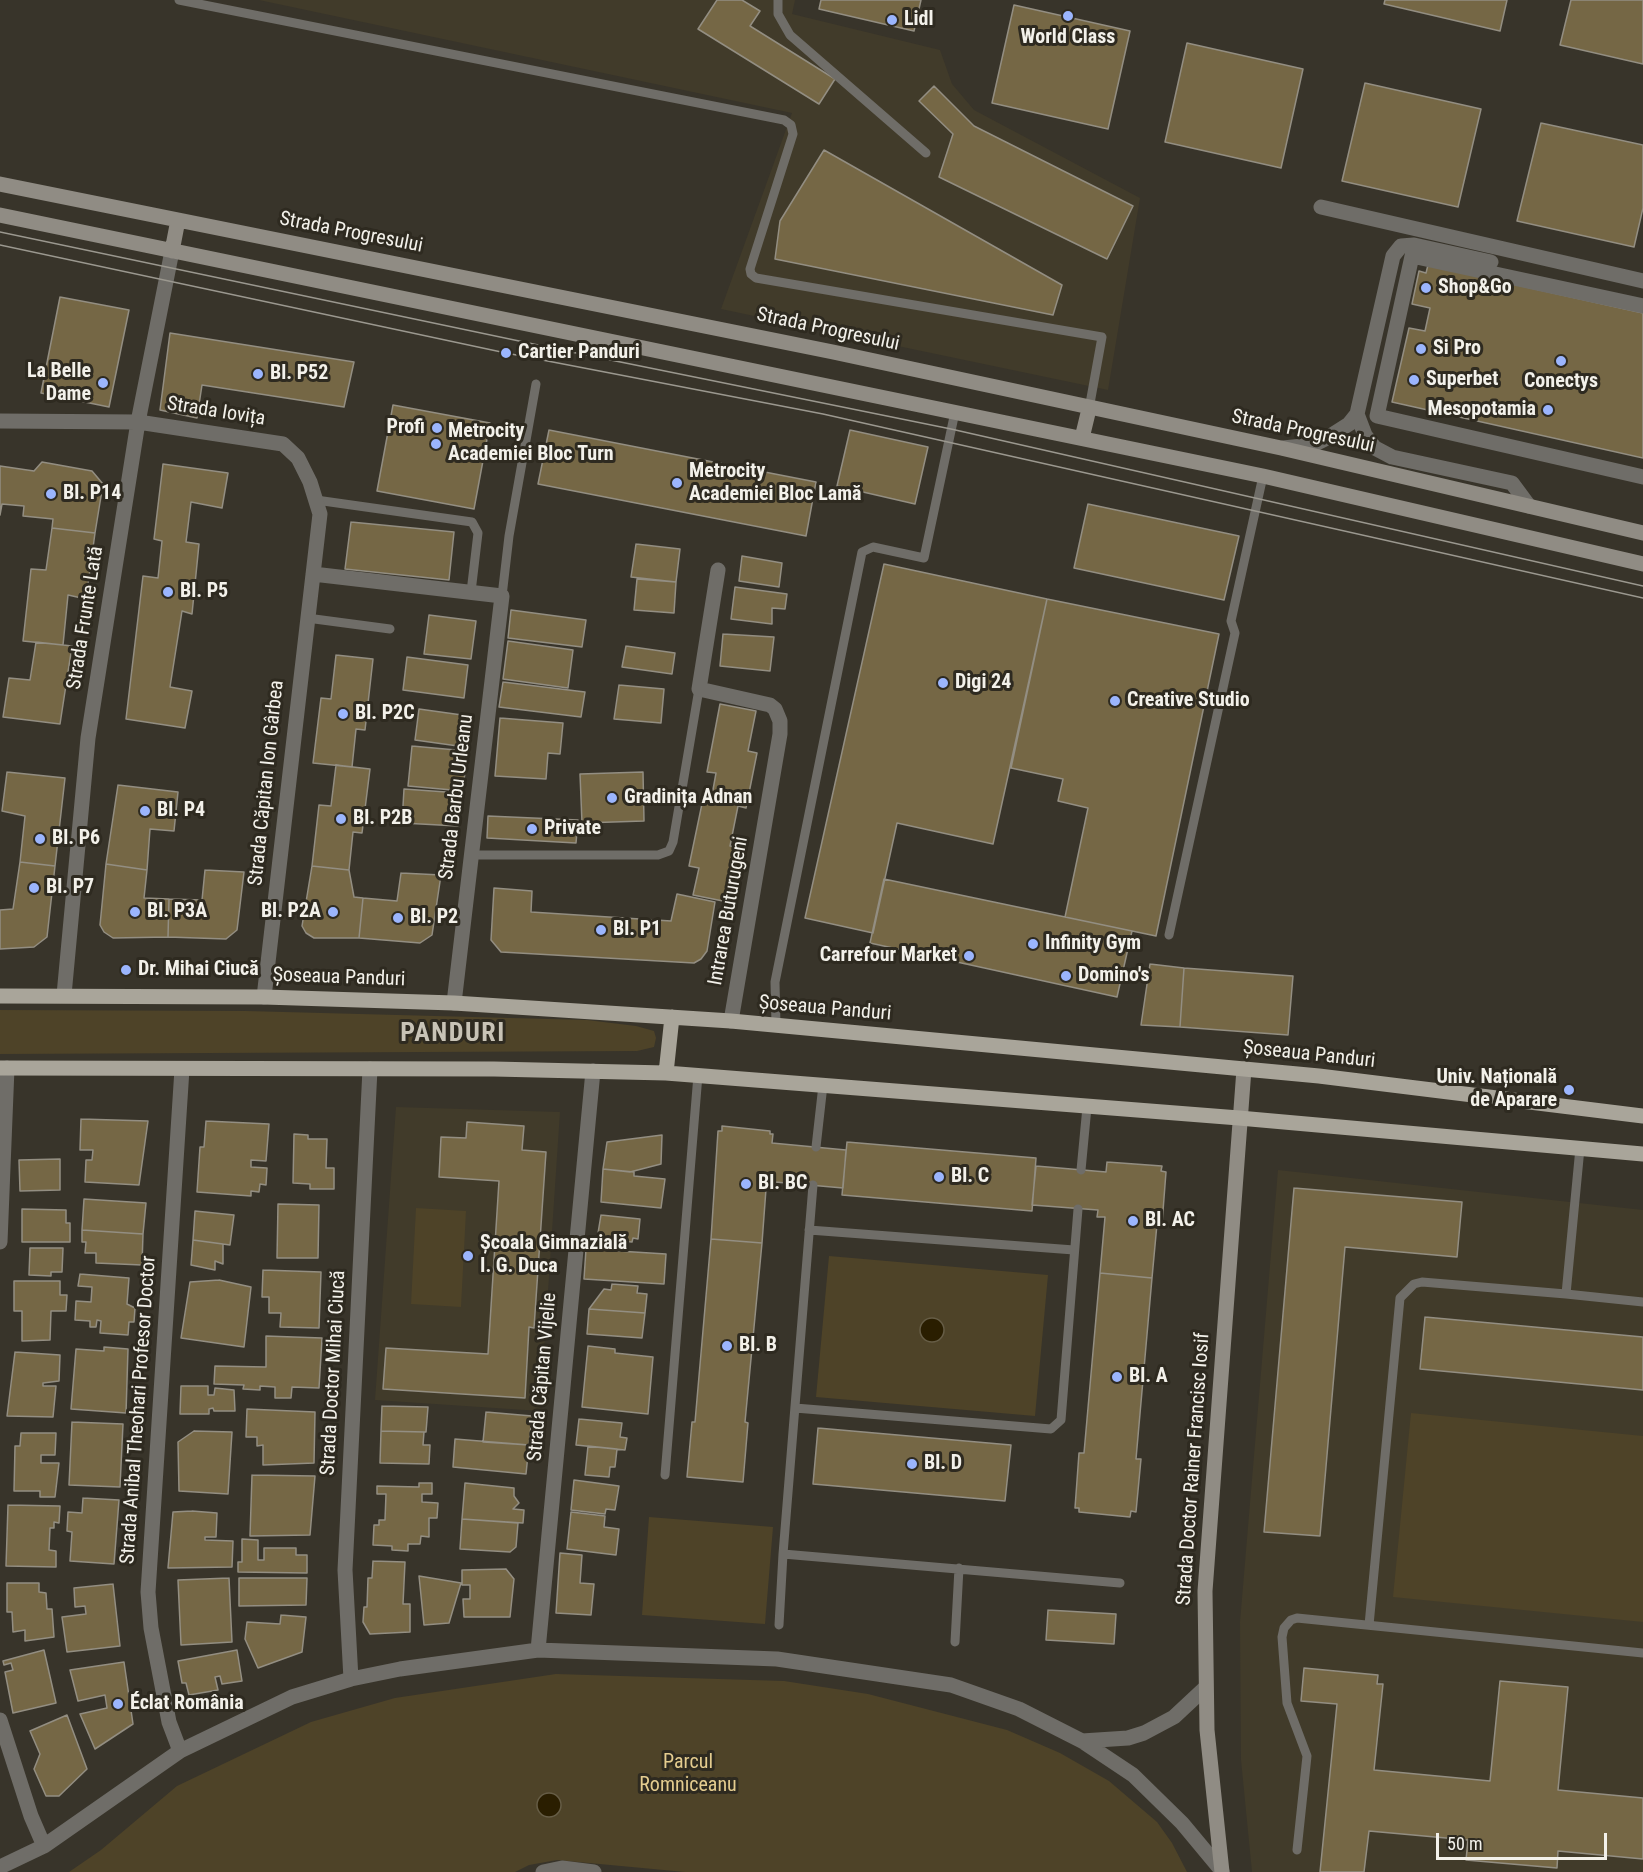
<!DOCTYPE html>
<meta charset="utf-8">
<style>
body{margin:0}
#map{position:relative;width:1643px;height:1872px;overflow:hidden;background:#38342a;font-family:"Roboto Condensed",sans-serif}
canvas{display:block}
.scale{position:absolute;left:1436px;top:1833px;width:171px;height:27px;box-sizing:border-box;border:3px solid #f3f1ea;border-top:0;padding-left:8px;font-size:18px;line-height:21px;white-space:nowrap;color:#f3f1ea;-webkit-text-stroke:4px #2e2a20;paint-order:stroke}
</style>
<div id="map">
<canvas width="1643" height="1872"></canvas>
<div class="scale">50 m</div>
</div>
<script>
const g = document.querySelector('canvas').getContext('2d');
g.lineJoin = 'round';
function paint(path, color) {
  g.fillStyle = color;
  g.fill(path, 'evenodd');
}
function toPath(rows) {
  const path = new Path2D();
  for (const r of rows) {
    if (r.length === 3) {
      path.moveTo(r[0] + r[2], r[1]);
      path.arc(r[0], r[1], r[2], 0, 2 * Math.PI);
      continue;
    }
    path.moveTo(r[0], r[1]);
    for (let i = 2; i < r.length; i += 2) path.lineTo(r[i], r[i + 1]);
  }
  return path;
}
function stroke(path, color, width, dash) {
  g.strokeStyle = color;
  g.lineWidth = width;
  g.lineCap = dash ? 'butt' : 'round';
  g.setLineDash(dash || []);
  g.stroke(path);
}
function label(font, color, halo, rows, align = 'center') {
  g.font = font + ' "Roboto Condensed",sans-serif';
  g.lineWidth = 6;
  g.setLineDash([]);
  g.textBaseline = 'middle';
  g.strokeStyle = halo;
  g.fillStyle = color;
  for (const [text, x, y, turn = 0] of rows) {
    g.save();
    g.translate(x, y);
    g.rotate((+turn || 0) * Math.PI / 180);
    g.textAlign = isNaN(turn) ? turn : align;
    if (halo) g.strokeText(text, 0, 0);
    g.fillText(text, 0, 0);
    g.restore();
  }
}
const built = toPath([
 [259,0,795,0,792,14,940,50,952,84,974,110,1140,198,1108,390,721,309,792,113],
 [396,1107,560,1112,540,1411,375,1400],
 [1278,1170,1643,1210,1643,1872,1252,1872,1241,1760,1240,1622]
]);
const green = toPath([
 [0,1010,246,1011,587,1020,636,1026,654,1031,656,1038,654,1047,637,1051,0,1054],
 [416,1208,466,1211,461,1307,411,1304],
 [829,1256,1048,1275,1035,1416,816,1397],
 [1411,1413,1643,1436,1643,1622,1393,1597],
 [649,1517,773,1527,765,1624,642,1615],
 [556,1674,784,1681,868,1694,1007,1730,1060,1753,1109,1781,1157,1822,1172,1843,1187,1872,685,1872,557,1860,529,1865,515,1872,69,1872,101,1850,177,1786,311,1722,395,1698]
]);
const water = toPath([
 [932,1330,12],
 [549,1805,12]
]);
const building = toPath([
 [717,0,742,0,760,11,750,26,835,79,819,104,698,29,717,0],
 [821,0,921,0,914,31,819,9,821,0],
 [1385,0,1507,0,1500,31,1384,4,1385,0],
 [1571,0,1643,0,1643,64,1560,45,1571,0],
 [1014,5,1130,31,1108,129,992,103,1014,5],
 [1187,43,1303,69,1281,168,1165,142,1187,43],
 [1365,83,1481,109,1458,207,1342,181,1365,83],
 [934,86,974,126,1133,206,1107,259,939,177,953,134,919,101,934,86],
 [1541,123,1643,145,1643,208,1634,247,1517,221,1541,123],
 [824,150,1062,285,1053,315,775,259,780,221,824,150],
 [1428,265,1643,313,1643,458,1392,402,1409,328,1425,331,1430,308,1412,304,1419,271,1426,273,1428,265],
 [60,297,129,310,109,407,41,393,60,297],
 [170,333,354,362,344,407,202,385,197,418,160,410,170,333],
 [393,405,490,423,474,509,377,491,393,405],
 [549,430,816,482,806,536,538,484,549,430],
 [850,430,928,447,915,504,837,486,850,430],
 [42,462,92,471,103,484,95,533,52,528,53,519,23,516,24,506,2,504,0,515,0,466,34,471,42,462],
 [163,464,228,473,222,508,191,502,186,542,199,544,192,614,182,611,170,687,192,691,185,728,126,719,143,576,158,578,162,541,154,539,163,464],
 [1088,504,1239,536,1224,600,1074,568,1088,504],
 [351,522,454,532,449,580,345,569,351,522],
 [52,528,95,533,86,599,68,595,63,645,23,641,31,569,46,570,52,528],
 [636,544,680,549,676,582,631,577,636,544],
 [742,556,782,563,779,587,739,581,742,556],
 [884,564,1047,599,993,844,897,823,873,933,805,918,884,564],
 [637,579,676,582,674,613,634,610,637,579],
 [735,587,787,594,785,609,772,608,772,624,731,619,735,587],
 [1047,599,1219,634,1156,936,1065,917,1088,808,1058,801,1063,779,1011,768,1047,599],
 [511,610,586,620,582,647,508,638,511,610],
 [429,615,476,621,471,659,424,654,429,615],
 [723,634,774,637,770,671,720,666,723,634],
 [508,641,573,650,568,688,503,679,508,641],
 [36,642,72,646,60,724,3,717,9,678,30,680,36,642],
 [626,646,675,653,672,674,622,667,626,646],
 [336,655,373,659,365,730,356,729,352,767,313,763,321,698,331,699,336,655],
 [407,657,468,665,464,698,403,690,407,657],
 [503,682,585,692,581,717,499,707,503,682],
 [619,685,664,689,661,723,614,719,619,685],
 [720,704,756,711,748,751,757,753,746,808,738,806,730,846,739,848,728,902,693,895,699,868,689,866,703,799,711,801,716,773,707,772,720,704],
 [419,709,462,715,458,746,415,740,419,709],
 [500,718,563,723,560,754,548,753,546,779,495,776,500,718],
 [412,746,467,751,463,791,408,786,412,746],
 [336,765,370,769,362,833,353,832,349,870,312,866,319,805,331,806,336,765],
 [7,772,65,778,55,866,20,862,25,816,2,811,7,772],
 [643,772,644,821,582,823,580,774,643,772],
 [118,785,178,792,174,831,150,829,147,870,106,864,118,785],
 [404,789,460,793,458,826,402,823,404,789],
 [488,816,578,820,576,843,487,838,488,816],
 [20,862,55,866,47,937,34,947,0,949,0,910,13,909,20,862],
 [106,864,147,870,144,898,169,899,168,937,113,938,104,932,100,925,106,864],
 [312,866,349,870,354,897,363,898,359,938,314,938,306,933,302,926,312,866],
 [205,870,244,872,237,930,226,939,168,937,169,899,202,900,205,870],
 [401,873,441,875,432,935,420,943,359,938,363,898,397,901,401,873],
 [884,879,1132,931,1117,997,870,943,884,879],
 [494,888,532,891,531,912,671,921,677,894,715,902,707,951,701,959,694,963,501,952,491,940,494,888],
 [1150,964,1184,968,1180,1027,1141,1025,1150,964],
 [1184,968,1293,976,1288,1035,1180,1027,1184,968],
 [81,1119,148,1121,139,1185,85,1182,86,1160,92,1160,93,1150,80,1150,81,1119],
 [206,1121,269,1124,266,1161,251,1160,251,1167,267,1168,266,1185,260,1184,259,1192,251,1191,251,1196,197,1192,200,1147,204,1147,206,1121],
 [467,1122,524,1126,522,1150,546,1152,534,1328,529,1327,525,1398,383,1389,386,1348,488,1354,499,1181,439,1177,441,1137,466,1138,467,1122],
 [722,1126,770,1131,770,1134,773,1134,772,1143,846,1150,843,1188,775,1182,774,1189,766,1189,762,1243,711,1239,718,1131,722,1131,722,1126],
 [294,1134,308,1135,308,1139,327,1139,326,1168,334,1168,334,1189,310,1189,310,1184,293,1183,294,1134],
 [662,1135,661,1164,630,1172,603,1169,607,1142,662,1135],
 [847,1142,1036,1158,1032,1211,842,1195,847,1142],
 [60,1159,60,1190,20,1191,19,1160,60,1159],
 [1107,1162,1162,1166,1161,1171,1166,1172,1162,1224,1157,1224,1152,1278,1100,1273,1105,1217,1097,1217,1098,1210,1032,1205,1036,1166,1106,1172,1107,1162],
 [603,1169,634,1172,634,1176,665,1179,661,1208,601,1202,603,1169],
 [1294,1188,1462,1202,1457,1257,1345,1247,1320,1536,1264,1532,1294,1188],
 [84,1199,146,1203,143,1234,82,1230,84,1199],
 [278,1204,319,1205,318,1258,277,1258,278,1204],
 [22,1209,66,1210,66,1223,70,1223,70,1242,22,1242,22,1209],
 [195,1211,234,1215,230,1245,193,1240,195,1211],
 [601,1215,640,1219,638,1239,633,1238,632,1242,597,1239,601,1215],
 [82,1230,143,1234,142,1265,96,1263,96,1253,85,1253,86,1242,82,1242,82,1230],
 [711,1239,762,1243,745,1422,748,1423,743,1482,687,1477,692,1422,695,1422,711,1239],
 [193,1240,223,1244,223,1264,215,1261,215,1270,191,1265,193,1240],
 [30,1248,63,1248,62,1272,51,1272,51,1276,29,1275,30,1248],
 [586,1249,666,1254,664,1284,584,1279,586,1249],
 [263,1270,321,1272,319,1328,280,1327,281,1313,269,1313,269,1297,262,1297,263,1270],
 [1100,1273,1152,1278,1136,1459,1141,1459,1136,1512,1131,1511,1130,1517,1079,1512,1079,1508,1075,1508,1079,1453,1084,1453,1100,1273],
 [80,1274,129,1278,127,1304,135,1308,134,1322,129,1322,128,1335,100,1333,101,1321,97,1320,96,1327,90,1327,90,1321,75,1320,76,1301,91,1302,92,1287,78,1286,80,1274],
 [219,1280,251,1287,244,1347,181,1338,190,1282,219,1280],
 [14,1281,60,1281,60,1295,67,1295,66,1311,51,1311,50,1340,22,1341,22,1311,14,1311,14,1281],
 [612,1284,638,1286,637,1293,647,1294,645,1313,589,1309,604,1289,611,1290,612,1284],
 [589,1309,645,1313,642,1338,587,1334,589,1309],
 [1425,1317,1643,1337,1643,1390,1420,1369,1425,1317],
 [266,1336,322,1338,319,1388,292,1387,291,1398,275,1398,275,1387,260,1386,260,1390,243,1389,244,1385,214,1384,215,1366,266,1367,266,1336],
 [588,1346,615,1349,615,1353,653,1357,648,1414,582,1407,588,1346],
 [104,1347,128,1349,126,1413,71,1409,76,1349,104,1351,104,1347],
 [15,1352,60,1355,59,1381,43,1383,43,1386,56,1386,53,1417,7,1416,15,1352],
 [181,1386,208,1386,208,1395,214,1395,215,1388,234,1390,235,1411,214,1411,213,1408,209,1409,209,1414,180,1414,181,1386],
 [382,1406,428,1407,426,1432,381,1431,382,1406],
 [247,1409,315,1412,314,1463,263,1465,263,1445,257,1446,257,1437,246,1437,247,1409],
 [486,1412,532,1416,529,1445,483,1442,486,1412],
 [579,1419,622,1423,620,1437,627,1438,625,1450,576,1445,579,1419],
 [72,1422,123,1424,120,1487,69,1485,72,1422],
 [818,1428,1011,1445,1005,1501,813,1484,818,1428],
 [194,1431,232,1432,228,1494,179,1491,178,1442,194,1431],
 [381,1431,424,1432,423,1445,430,1445,429,1464,380,1463,381,1431],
 [21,1433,56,1433,55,1455,41,1455,41,1463,59,1463,55,1497,40,1497,40,1491,14,1491,15,1446,20,1446,21,1433],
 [455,1439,529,1445,526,1474,453,1467,455,1439],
 [588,1446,617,1449,615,1467,610,1467,609,1477,585,1475,588,1446],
 [252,1475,315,1476,310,1535,250,1536,252,1475],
 [574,1480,619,1486,615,1510,606,1509,605,1514,571,1510,574,1480],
 [419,1483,432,1483,432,1494,422,1494,422,1502,438,1503,437,1518,429,1518,429,1537,421,1536,420,1544,408,1544,408,1551,392,1550,392,1546,373,1545,374,1525,379,1525,379,1520,385,1520,386,1494,377,1494,377,1486,419,1487,419,1483],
 [465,1483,514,1488,514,1496,519,1503,513,1509,524,1510,523,1523,462,1519,465,1483],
 [83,1498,119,1500,114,1564,70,1561,72,1532,67,1531,68,1512,82,1513,83,1498],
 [8,1505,60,1506,59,1523,54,1522,54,1528,50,1528,49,1550,56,1551,56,1567,6,1566,8,1505],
 [192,1511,217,1513,216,1537,205,1537,205,1540,233,1541,232,1567,168,1568,173,1512,192,1511],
 [571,1512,605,1516,604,1527,619,1529,616,1555,567,1549,571,1512],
 [462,1519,518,1523,516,1547,510,1552,460,1549,462,1519],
 [242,1539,258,1540,258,1560,264,1560,264,1548,296,1548,296,1555,307,1555,307,1573,238,1572,238,1562,242,1562,242,1539],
 [560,1553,582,1555,580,1583,594,1584,591,1615,556,1613,560,1553],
 [373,1561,405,1562,403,1604,410,1604,410,1632,370,1634,363,1622,364,1607,367,1607,368,1578,372,1578,373,1561],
 [506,1569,514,1579,510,1617,464,1617,463,1599,470,1599,470,1585,462,1585,462,1570,506,1569],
 [419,1576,461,1583,449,1623,424,1625,419,1576],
 [229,1578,232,1642,181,1645,178,1580,229,1578],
 [239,1578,307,1578,306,1605,239,1606,239,1578],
 [7,1583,39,1583,39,1592,46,1593,47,1609,52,1609,54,1637,25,1641,25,1630,13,1632,12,1612,7,1612,7,1583],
 [113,1584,120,1646,67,1652,62,1617,86,1614,85,1606,75,1607,74,1588,113,1584],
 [1048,1610,1116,1614,1114,1644,1046,1640,1048,1610],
 [281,1615,306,1617,302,1652,258,1668,245,1639,247,1622,280,1624,281,1615],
 [44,1650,56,1703,13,1713,5,1672,13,1670,11,1663,4,1665,3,1661,44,1650],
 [237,1650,242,1681,222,1684,220,1676,215,1677,218,1690,189,1695,186,1683,182,1683,178,1661,237,1650],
 [124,1662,133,1724,95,1749,80,1714,107,1708,105,1695,78,1701,70,1670,124,1662],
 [1304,1668,1378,1675,1377,1684,1383,1684,1374,1770,1490,1781,1500,1681,1568,1687,1558,1790,1643,1798,1643,1859,1558,1851,1557,1868,1466,1860,1468,1840,1369,1831,1364,1872,1320,1872,1337,1704,1301,1701,1304,1668],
 [67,1715,87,1769,59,1796,46,1796,34,1769,40,1754,30,1731,67,1715]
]);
const lane = toPath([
 [179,0,784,120,791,125,793,134,750,269,751,274,756,278,1102,337,1089,409],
 [778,0,778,14,790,35,926,153],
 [316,500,472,522,478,533,471,592],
 [502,596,509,536,536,384],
 [307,618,390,629],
 [472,855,658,855,669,851,673,842,699,689],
 [1169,935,1235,633,1231,621,1263,476],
 [776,1025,775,982,862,552,873,547,924,558,955,412],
 [816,1147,823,1085],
 [1081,1170,1087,1107],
 [813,1185,783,1554,1120,1583],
 [809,1230,1074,1250],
 [1566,1294,1643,1302],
 [795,1408,1051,1429,1061,1420,1078,1209],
 [665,1475,698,1075],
 [779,1625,783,1554],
 [1369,1625,1400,1298,1414,1284,1422,1282,1566,1294,1580,1148],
 [955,1642,959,1568],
 [1297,1850,1307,1756,1287,1703,1282,1637,1284,1628,1291,1620,1297,1618,1643,1653]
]);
const street = toPath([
 [1321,207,1643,281],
 [1643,306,1412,256,1377,416,1643,477],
 [1357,414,1365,435,1375,448,1392,457,1512,483,1529,506],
 [0,421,138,422,283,444,298,458,310,482,320,514,264,997],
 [1283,448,1313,445,1327,438,1349,424,1357,414,1393,256,1401,246,1414,245,1491,262],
 [718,570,699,689,770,705,775,709,780,721,780,734,731,1021],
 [313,574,502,596,454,1003],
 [64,995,88,738,138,422,172,251],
 [0,1242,7,1068],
 [538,1650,593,1071],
 [351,1679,345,1570,370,1069],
 [0,1720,31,1816,44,1846],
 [1082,1741,1128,1738,1144,1733,1174,1717,1204,1689],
 [180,1751,169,1722,151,1628,148,1592,182,1069],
 [0,1867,44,1846,180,1751,292,1697,351,1679,400,1669,538,1650,777,1659,951,1685,1019,1709,1082,1741,1133,1775,1182,1823,1222,1871],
 [543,1872,562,1868,594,1872]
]);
const secondary = toPath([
 [0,184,833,352,1281,448,1643,533],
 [0,215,1263,476,1643,564],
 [172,251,178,220],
 [1082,438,1089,409],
 [1222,1872,1207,1730,1205,1591,1244,1069]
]);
const primary = toPath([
 [0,996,264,997,454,1003,731,1021,1319,1076,1643,1116],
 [0,1068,494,1069,666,1073,1239,1118,1643,1154],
 [666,1073,672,1017]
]);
const tram = toPath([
 [0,232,581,354,951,429,1643,586],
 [0,245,506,353,823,414,1643,598]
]);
const markers = [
 [1068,16,6,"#9bb5fd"],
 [892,20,6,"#9bb5fd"],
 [1426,288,6,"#9bb5fd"],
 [1421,349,6,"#9bb5fd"],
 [506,353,6,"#9bb5fd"],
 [1561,361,6,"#9bb5fd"],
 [258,374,6,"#9bb5fd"],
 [1414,380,6,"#9bb5fd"],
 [103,383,6,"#9bb5fd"],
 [1548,410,6,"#9bb5fd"],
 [437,428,6,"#9bb5fd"],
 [436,444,6,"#9bb5fd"],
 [677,483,6,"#9bb5fd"],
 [51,494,6,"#9bb5fd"],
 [168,592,6,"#9bb5fd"],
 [943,683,6,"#9bb5fd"],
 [1115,701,6,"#9bb5fd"],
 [343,714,6,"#9bb5fd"],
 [612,798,6,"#9bb5fd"],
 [145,811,6,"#9bb5fd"],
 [341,819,6,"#9bb5fd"],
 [532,829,6,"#9bb5fd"],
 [40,839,6,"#9bb5fd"],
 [34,888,6,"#9bb5fd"],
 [135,912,6,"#9bb5fd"],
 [333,912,6,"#9bb5fd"],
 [398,918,6,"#9bb5fd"],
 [601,930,6,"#9bb5fd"],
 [1033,944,6,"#9bb5fd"],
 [969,956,6,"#9bb5fd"],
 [126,970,6,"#9bb5fd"],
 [1066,976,6,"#9bb5fd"],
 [1569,1090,6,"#9bb5fd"],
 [939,1177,6,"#9bb5fd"],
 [746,1184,6,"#9bb5fd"],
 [1133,1221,6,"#9bb5fd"],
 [468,1256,6,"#9bb5fd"],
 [727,1346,6,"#9bb5fd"],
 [1117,1377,6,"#9bb5fd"],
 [912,1464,6,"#9bb5fd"],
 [118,1704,6,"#9bb5fd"]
];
const poiNames = [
 ["Lidl",904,20],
 ["World Class",1068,38,"center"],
 ["Shop&Go",1438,288],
 ["Si Pro",1433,349],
 ["Cartier Panduri",518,353],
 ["La Belle",91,372,"right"],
 ["Dame",91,395,"right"],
 ["Bl. P52",270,374],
 ["Superbet",1426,380],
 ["Conectys",1561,382,"center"],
 ["Mesopotamia",1536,410,"right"],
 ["Profi",425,428,"right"],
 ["Metrocity",448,432],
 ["Academiei Bloc Turn",448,455],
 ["Metrocity",689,472],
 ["Academiei Bloc Lamă",689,495],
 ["Bl. P14",63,494],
 ["Bl. P5",180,592],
 ["Digi 24",955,683],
 ["Creative Studio",1127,701],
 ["Bl. P2C",355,714],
 ["Gradinița Adnan",624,798],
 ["Bl. P4",157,811],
 ["Bl. P2B",353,819],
 ["Private",544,829],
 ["Bl. P6",52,839],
 ["Bl. P7",46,888],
 ["Bl. P3A",147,912],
 ["Bl. P2A",321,912,"right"],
 ["Bl. P2",410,918],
 ["Bl. P1",613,930],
 ["Infinity Gym",1045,944],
 ["Carrefour Market",957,956,"right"],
 ["Dr. Mihai Ciucă",138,970],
 ["Domino's",1078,976],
 ["Univ. Națională",1557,1078,"right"],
 ["de Aparare",1557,1101,"right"],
 ["Bl. C",951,1177],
 ["Bl. BC",758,1184],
 ["Bl. AC",1145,1221],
 ["Școala Gimnazială",480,1244],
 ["I. G. Duca",480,1267],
 ["Bl. B",739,1346],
 ["Bl. A",1129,1377],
 ["Bl. D",924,1464],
 ["Éclat România",130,1704]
];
const streetNames = [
 ["Strada Progresului",351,233,11],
 ["Strada Progresului",828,330,12],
 ["Strada Iovița",216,412,9],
 ["Strada Progresului",1303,432,12],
 ["Strada Frunte Lată",86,618,-81],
 ["Strada Căpitan Ion Gârbea",267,783,-84],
 ["Strada Barbu Urleanu",457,797,-83],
 ["Intrarea Buturugeni",729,911,-80],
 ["Șoseaua Panduri",339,978,2],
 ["Șoseaua Panduri",825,1009,5],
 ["Șoseaua Panduri",1309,1055,6],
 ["Strada Doctor Mihai Ciucă",334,1373,-87],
 ["Strada Căpitan Vijelie",543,1377,-85],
 ["Strada Anibal Theohari Profesor Doctor",139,1410,-86],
 ["Strada Doctor Rainer Francisc Iosif",1194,1469,-86]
];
const parkNames = [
 ["Parcul",688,1763],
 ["Romniceanu",688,1786]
];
const districtNames = [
 ["PANDURI",453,1034]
];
paint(built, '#413b2a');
paint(green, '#4e4328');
paint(water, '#2a1e00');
stroke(water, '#665d46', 1.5);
paint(building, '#756745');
stroke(building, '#938e82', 1.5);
stroke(lane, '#6f6d68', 9);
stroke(street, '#6f6d68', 15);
stroke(secondary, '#908c84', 15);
stroke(primary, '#a9a59a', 15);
stroke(tram, '#9b988f', 1.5);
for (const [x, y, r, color] of markers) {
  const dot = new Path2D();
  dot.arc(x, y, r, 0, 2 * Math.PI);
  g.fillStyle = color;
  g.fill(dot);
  stroke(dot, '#2e2a20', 2);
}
label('bold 20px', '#f3f1ea', '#2e2a20', poiNames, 'left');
label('20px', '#f3f1ea', '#2e2a20', streetNames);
label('20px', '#e4cc8f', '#2e2a20', parkNames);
g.letterSpacing = '1.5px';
label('bold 26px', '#c8c3b6', '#2e2a20', districtNames);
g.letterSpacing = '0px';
</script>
